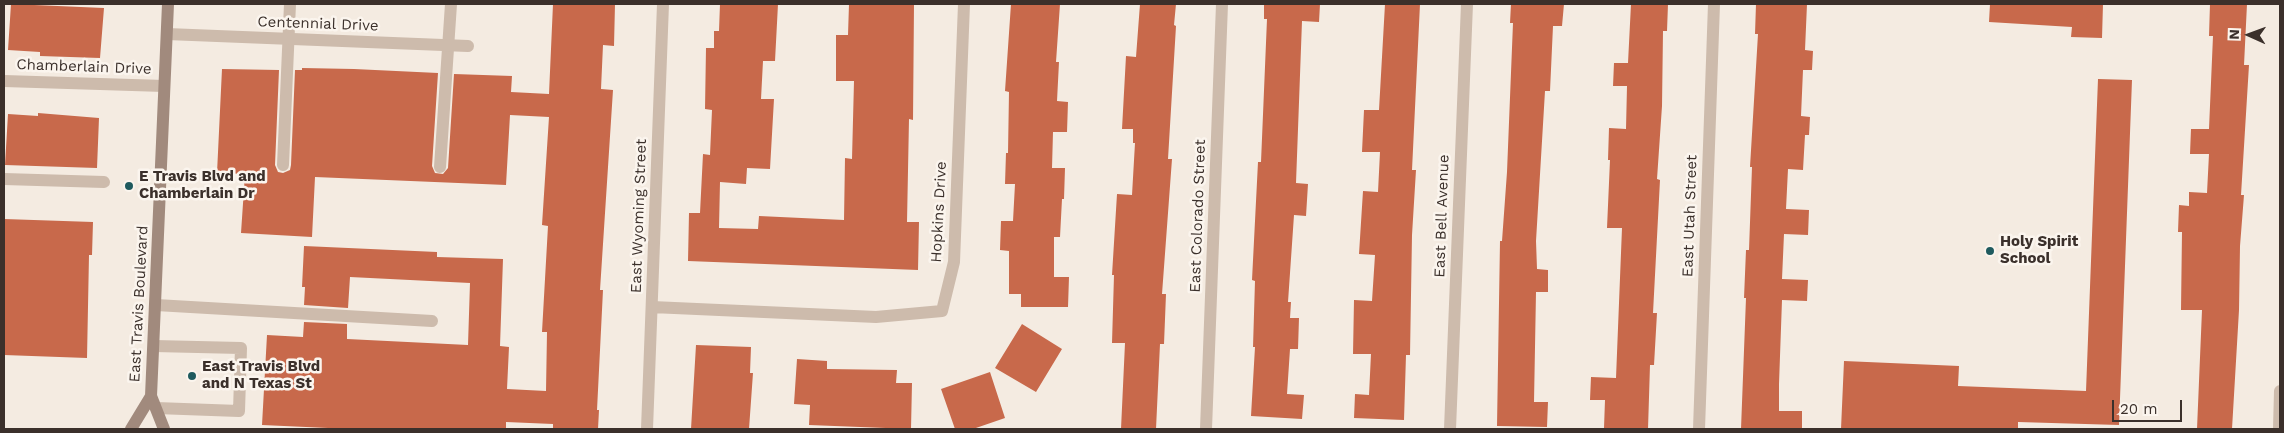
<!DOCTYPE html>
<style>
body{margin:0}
#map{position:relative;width:2284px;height:433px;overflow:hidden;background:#f4ebe1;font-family:"Work Sans",sans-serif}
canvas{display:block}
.frame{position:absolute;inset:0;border:5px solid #3b302b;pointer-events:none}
.north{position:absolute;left:2224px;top:10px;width:50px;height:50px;-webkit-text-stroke:4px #fbf5ee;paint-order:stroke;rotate:272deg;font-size:14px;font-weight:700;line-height:20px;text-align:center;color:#3b302b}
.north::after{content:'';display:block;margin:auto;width:18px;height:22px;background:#3b302b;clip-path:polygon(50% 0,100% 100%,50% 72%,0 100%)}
.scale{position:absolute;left:2112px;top:400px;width:70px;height:22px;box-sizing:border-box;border:2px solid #3b302b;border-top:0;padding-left:6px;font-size:15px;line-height:18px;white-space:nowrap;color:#3b302b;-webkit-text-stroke:4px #fbf5ee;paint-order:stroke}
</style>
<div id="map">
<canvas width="2284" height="433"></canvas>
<div class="frame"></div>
<div class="north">N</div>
<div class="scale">20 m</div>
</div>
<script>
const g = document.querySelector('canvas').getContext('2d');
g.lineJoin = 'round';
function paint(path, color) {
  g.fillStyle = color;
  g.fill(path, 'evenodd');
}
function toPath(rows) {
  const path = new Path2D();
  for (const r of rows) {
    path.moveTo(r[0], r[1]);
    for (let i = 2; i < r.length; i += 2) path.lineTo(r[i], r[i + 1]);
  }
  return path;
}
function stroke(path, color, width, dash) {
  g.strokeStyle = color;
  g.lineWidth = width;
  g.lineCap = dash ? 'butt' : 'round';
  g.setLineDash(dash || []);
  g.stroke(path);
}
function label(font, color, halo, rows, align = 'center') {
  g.font = font + ' "Work Sans",sans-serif';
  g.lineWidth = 5;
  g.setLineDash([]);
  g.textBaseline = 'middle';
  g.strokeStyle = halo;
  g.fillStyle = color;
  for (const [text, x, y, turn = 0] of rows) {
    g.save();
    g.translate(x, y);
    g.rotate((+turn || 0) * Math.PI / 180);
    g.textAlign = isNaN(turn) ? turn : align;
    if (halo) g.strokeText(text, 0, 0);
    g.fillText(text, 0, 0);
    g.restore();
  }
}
const building = toPath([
 [11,4,104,8,100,58,40,56,40,52,8,50],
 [553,4,615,4,614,46,603,45,601,89,613,90,600,290,603,290,597,410,599,410,598,429,553,429,553,424,506,422,506,429,350,429,262,425,267,335,303,337,304,322,347,324,347,339,468,345,470,283,350,277,348,308,304,305,305,287,302,287,304,246,437,252,437,257,503,259,500,346,509,347,507,389,546,391,547,332,542,332,548,226,542,225,549,117,510,115,506,185,315,177,312,237,241,233,245,174,217,173,222,69,279,70,275,165,278,172,283,173,290,170,291,165,295,70,302,70,302,68,354,69,438,73,432,166,435,173,443,174,448,168,454,74,512,76,511,92,549,94],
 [720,4,778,4,775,61,763,61,761,99,774,99,770,169,747,168,746,184,720,182,719,228,758,229,759,216,844,220,845,158,852,159,854,81,836,81,836,35,848,35,849,4,914,4,913,120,909,119,907,222,919,222,918,270,688,261,689,213,700,213,703,154,710,155,712,110,705,109,706,48,714,48,714,31,719,31],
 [1011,4,1060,4,1056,62,1059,62,1057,101,1068,102,1067,132,1053,132,1052,168,1065,168,1064,199,1062,199,1060,237,1054,237,1054,277,1069,277,1068,307,1021,307,1021,294,1009,294,1009,251,1000,250,1001,221,1013,221,1015,184,1005,184,1006,153,1008,153,1009,92,1005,91],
 [1140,4,1176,4,1174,25,1176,26,1168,159,1172,159,1162,294,1166,294,1164,344,1160,344,1156,429,1121,429,1125,343,1112,343,1114,275,1112,275,1117,194,1132,195,1135,143,1133,143,1133,129,1122,129,1126,56,1136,57],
 [1264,4,1320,4,1319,22,1302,21,1296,183,1308,184,1306,216,1294,215,1288,302,1291,302,1290,318,1299,318,1298,349,1290,349,1287,394,1304,395,1302,419,1251,416,1255,347,1253,347,1255,281,1252,280,1258,162,1261,162,1267,19,1264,19],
 [1385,4,1420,4,1412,170,1416,170,1412,235,1410,355,1406,355,1404,420,1354,418,1355,394,1369,395,1371,354,1353,354,1354,300,1372,301,1375,255,1359,254,1363,191,1378,192,1380,152,1362,152,1364,110,1379,110],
 [1511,4,1564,4,1562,26,1553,26,1550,91,1545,91,1536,241,1537,269,1548,270,1548,292,1536,292,1534,402,1548,402,1547,427,1497,426,1500,241,1502,241,1507,172,1513,23,1510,23],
 [1631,4,1668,4,1667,31,1663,31,1662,106,1657,179,1660,180,1653,313,1657,313,1654,365,1650,365,1648,429,1604,428,1605,400,1590,400,1591,377,1616,378,1622,228,1607,228,1610,160,1608,160,1609,128,1626,129,1627,86,1613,86,1614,63,1628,63],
 [1756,4,1807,4,1805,50,1813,51,1812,70,1803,70,1801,116,1810,117,1809,135,1805,135,1803,170,1788,169,1786,209,1809,210,1808,235,1784,234,1782,279,1808,280,1807,301,1782,300,1779,384,1779,411,1802,411,1802,429,1741,429,1746,298,1744,298,1746,250,1749,250,1752,167,1750,167,1758,34,1755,34],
 [1990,4,2103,4,2102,38,2071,37,2072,27,1989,22],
 [2210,4,2247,4,2244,65,2249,65,2241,195,2244,195,2240,246,2239,310,2232,429,2197,429,2202,310,2181,310,2182,232,2178,232,2179,205,2189,206,2189,192,2207,193,2209,154,2190,154,2191,129,2209,129,2213,36,2209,36],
 [2098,79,2132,80,2119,425,2018,422,2018,429,1841,429,1844,361,1959,366,1958,386,2086,391],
 [38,113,99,118,97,168,5,165,8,114,38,116],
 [4,219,93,222,92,255,89,255,87,358,4,355],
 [1022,324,1062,349,1036,392,995,368],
 [696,345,751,347,750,373,753,373,749,429,691,429],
 [797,359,827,361,827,369,897,370,896,383,912,383,911,429,809,425,810,405,794,404],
 [990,372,1005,418,973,429,955,429,941,389]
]);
const service = toPath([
 [283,165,290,4],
 [440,167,451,4],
 [156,305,432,321],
 [154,346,241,348,239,411,156,408]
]);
const minor = toPath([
 [167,34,468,46],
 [4,81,164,86],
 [4,179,104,182],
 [652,307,876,317,942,311,954,262,964,4],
 [647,429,663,4],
 [1206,429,1222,4],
 [1450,429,1467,4],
 [1699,429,1714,4],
 [2279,429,2280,391]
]);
const secondary = toPath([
 [131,429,151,396],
 [164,429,151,396,168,4]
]);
const markers = [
 [129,186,5,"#1f5a5e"],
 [1990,251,5,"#1f5a5e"],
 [192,376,5,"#1f5a5e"]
];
const streetNames = [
 ["Centennial Drive",318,24,2],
 ["Chamberlain Drive",84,67,2],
 ["Hopkins Drive",939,212,-87],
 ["East Wyoming Street",639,216,-88],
 ["East Colorado Street",1198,216,-88],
 ["East Bell Avenue",1442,216,-88],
 ["East Utah Street",1690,216,-88],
 ["East Travis Boulevard",139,304,-87]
];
const poiNames = [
 ["E Travis Blvd and",139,177],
 ["Chamberlain Dr",139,194],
 ["Holy Spirit",2000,242],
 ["School",2000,259],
 ["East Travis Blvd",202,367],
 ["and N Texas St",202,384]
];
paint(building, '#c8694b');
stroke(service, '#cdbbac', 12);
stroke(minor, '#cdbbac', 12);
stroke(secondary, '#a18a7d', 12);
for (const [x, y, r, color] of markers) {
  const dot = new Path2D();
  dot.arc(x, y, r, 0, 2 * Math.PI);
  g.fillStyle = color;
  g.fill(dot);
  stroke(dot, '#fbf5ee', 2);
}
label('15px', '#3b302b', '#fbf5ee', streetNames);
label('bold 15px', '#3b302b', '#fbf5ee', poiNames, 'left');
</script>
